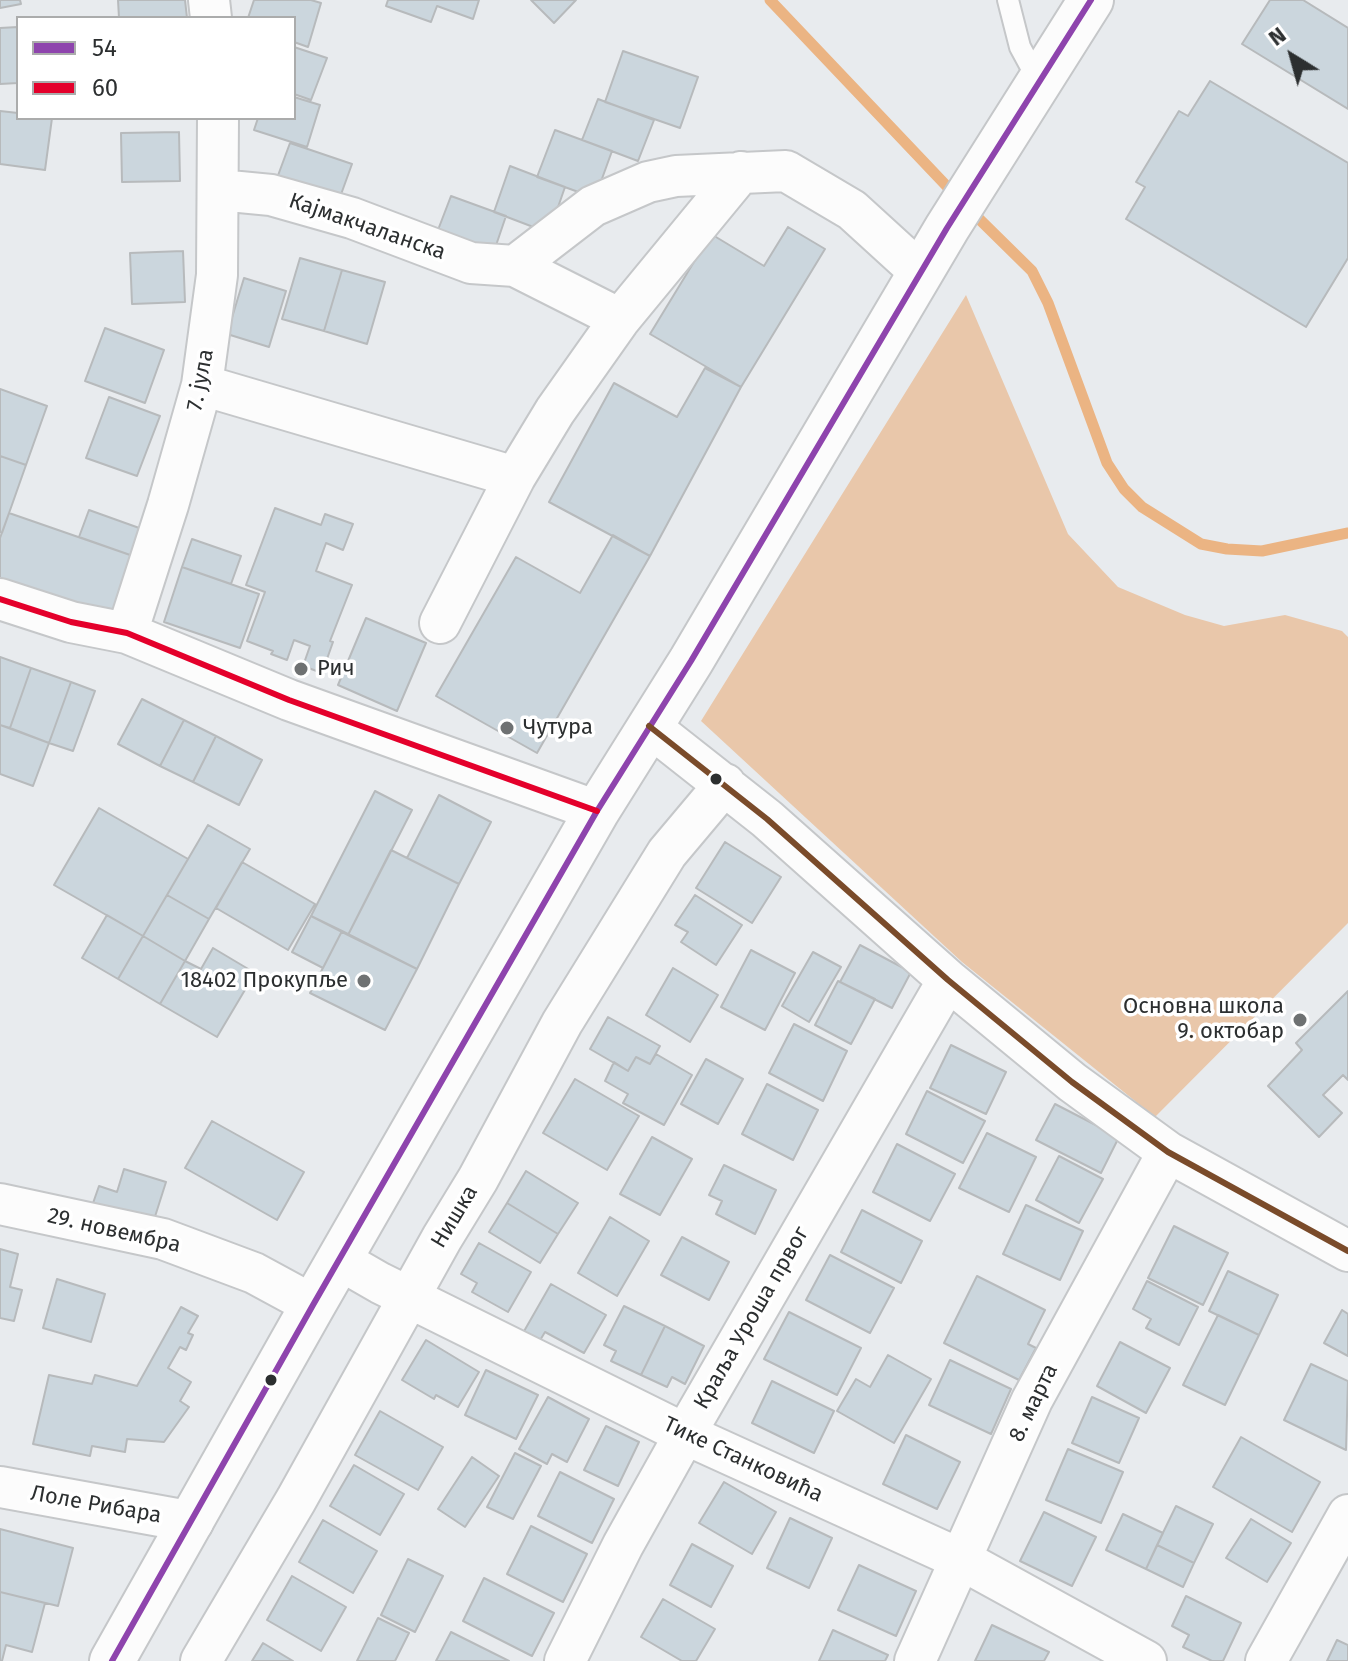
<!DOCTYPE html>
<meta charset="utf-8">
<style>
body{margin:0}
#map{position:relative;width:1348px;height:1661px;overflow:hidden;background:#e8ebee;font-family:"Fira Sans",sans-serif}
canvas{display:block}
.legend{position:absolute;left:16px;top:16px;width:280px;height:104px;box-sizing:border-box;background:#fff;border:2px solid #abacac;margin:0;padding:10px 14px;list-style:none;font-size:24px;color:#2c2f30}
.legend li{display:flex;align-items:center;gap:16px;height:40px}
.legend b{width:40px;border:2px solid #abacac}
.north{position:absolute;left:1252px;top:16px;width:80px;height:80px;-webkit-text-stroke:6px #fff;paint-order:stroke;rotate:323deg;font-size:22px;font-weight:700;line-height:32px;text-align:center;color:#2c2f30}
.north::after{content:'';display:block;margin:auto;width:28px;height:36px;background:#2c2f30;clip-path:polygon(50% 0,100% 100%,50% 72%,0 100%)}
</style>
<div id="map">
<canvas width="1348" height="1661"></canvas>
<ul class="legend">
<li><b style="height:10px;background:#8e44ad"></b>54</li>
<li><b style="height:10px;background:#e4002b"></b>60</li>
</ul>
<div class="north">N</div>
</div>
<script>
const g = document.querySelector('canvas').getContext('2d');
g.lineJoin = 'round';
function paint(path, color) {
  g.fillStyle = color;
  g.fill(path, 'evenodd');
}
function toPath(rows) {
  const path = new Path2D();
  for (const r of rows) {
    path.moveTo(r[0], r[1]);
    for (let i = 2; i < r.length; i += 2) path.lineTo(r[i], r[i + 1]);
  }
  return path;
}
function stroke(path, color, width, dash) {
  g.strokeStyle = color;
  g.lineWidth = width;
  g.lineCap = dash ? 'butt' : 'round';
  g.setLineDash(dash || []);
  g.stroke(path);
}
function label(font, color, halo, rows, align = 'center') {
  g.font = font + ' "Fira Sans",sans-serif';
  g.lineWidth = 7;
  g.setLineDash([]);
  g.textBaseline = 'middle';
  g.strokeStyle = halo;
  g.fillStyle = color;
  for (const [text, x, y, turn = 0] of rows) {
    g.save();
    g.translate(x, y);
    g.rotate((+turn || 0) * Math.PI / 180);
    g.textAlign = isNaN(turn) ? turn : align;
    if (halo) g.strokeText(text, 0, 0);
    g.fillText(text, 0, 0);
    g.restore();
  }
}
const green = toPath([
 [966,295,1068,534,1118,587,1185,615,1224,626,1285,615,1342,631,1348,637,1348,923,1155,1117,962,962,701,721]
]);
const stream = toPath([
 [770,0,957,197],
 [969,209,1032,271,1048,303,1107,463,1124,489,1142,507,1201,544,1227,549,1262,551,1348,533]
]);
const building = toPath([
 [0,0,20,0,21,4,0,8,0,0],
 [118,0,185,0,187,18,119,18,118,0],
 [254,0,311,0,321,3,308,47,294,42,294,18,248,18,254,0],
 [388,0,479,0,473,19,437,6,431,22,386,6,388,0],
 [531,0,576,0,554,23,531,0],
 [1270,0,1303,0,1348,28,1348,109,1242,44,1270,0],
 [18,27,18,83,0,84,0,28,18,27],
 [294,47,327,58,311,100,294,94,294,47],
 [623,51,698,77,680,128,605,102,623,51],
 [1210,81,1348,163,1348,258,1306,327,1126,219,1145,187,1136,182,1179,111,1188,116,1210,81],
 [294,97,320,105,307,147,254,130,258,118,294,118,294,97],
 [598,99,654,120,638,161,582,140,598,99],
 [0,111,18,113,18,118,52,118,45,170,0,164,0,111],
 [555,130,612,151,595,198,537,177,555,130],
 [179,132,180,181,122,182,121,133,179,132],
 [290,143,352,164,335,211,273,189,290,143],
 [510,166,565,187,549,233,494,212,510,166],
 [451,196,506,216,490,263,433,243,451,196],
 [788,227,825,249,741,387,650,334,711,234,764,266,788,227],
 [183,251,185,302,132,304,130,253,183,251],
 [300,258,342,270,324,331,282,319,300,258],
 [342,270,385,282,367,344,324,331,342,270],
 [244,278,286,291,269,347,227,334,244,278],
 [105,328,164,350,145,403,85,381,105,328],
 [705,368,741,387,650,556,549,502,614,383,677,417,705,368],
 [0,389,47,406,26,465,0,456,0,389],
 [109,397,160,416,137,476,86,458,109,397],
 [0,456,26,465,2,533,0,532,0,456],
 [275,508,321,525,325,514,353,524,343,550,326,543,316,571,352,585,330,641,333,642,322,673,303,666,310,646,294,640,287,660,271,654,273,651,247,641,265,592,246,585,275,508],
 [89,510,142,529,133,556,79,537,89,510],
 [9,513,133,556,111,617,0,578,0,538,9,513],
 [613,535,650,556,537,753,436,696,516,557,580,593,613,535],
 [192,539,241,556,231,584,182,567,192,539],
 [182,567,259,594,240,648,164,622,182,567],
 [366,618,426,643,397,711,338,685,366,618],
 [0,657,31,668,10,728,0,725,0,657],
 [31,668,71,682,49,743,10,728,31,668],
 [71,682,95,691,73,751,49,743,71,682],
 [142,699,184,720,160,766,118,744,142,699],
 [184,720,216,736,193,782,160,766,184,720],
 [0,725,49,743,33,786,0,774,0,725],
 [216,736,262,760,239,805,193,782,216,736],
 [375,791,412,810,348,935,311,916,375,791],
 [439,795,491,822,459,884,407,858,439,795],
 [99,808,188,859,143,936,54,885,99,808],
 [208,825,250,849,209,919,167,895,208,825],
 [725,842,781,877,752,923,696,888,725,842],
 [391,850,459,884,417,969,348,935,391,850],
 [242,862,315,904,288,950,216,908,242,862],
 [167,895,209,919,185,961,143,936,167,895],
 [695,895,742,925,716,965,681,942,688,932,675,925,695,895],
 [107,915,143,936,118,979,82,958,107,915],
 [311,916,342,931,323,968,292,952,311,916],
 [342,931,417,969,385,1030,310,993,342,931],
 [143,936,185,961,160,1004,118,979,143,936],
 [860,945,911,972,892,1008,840,982,860,945],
 [213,948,255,973,217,1037,160,1004,185,961,201,969,213,948],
 [751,950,795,973,765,1030,721,1007,751,950],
 [813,952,841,967,809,1022,782,1006,813,952],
 [673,968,718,995,690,1042,646,1015,673,968],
 [838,981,875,999,851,1044,815,1025,838,981],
 [1348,991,1348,1080,1343,1075,1323,1095,1342,1113,1319,1137,1268,1086,1302,1050,1296,1043,1348,991],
 [608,1017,660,1046,650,1064,636,1057,628,1071,590,1049,608,1017],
 [794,1024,847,1051,823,1101,769,1073,794,1024],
 [951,1045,1006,1072,986,1114,930,1088,951,1045],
 [656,1054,692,1075,664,1125,623,1103,628,1094,605,1081,614,1062,628,1071,636,1057,650,1064,656,1054],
 [706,1059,743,1079,718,1124,681,1104,706,1059],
 [575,1079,639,1116,607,1170,543,1133,575,1079],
 [767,1084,818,1110,793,1160,742,1134,767,1084],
 [927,1091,985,1121,963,1163,906,1134,927,1091],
 [1055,1104,1119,1137,1101,1173,1036,1140,1055,1104],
 [212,1121,304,1172,277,1220,185,1168,212,1121],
 [987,1133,1036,1157,1009,1212,959,1188,987,1133],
 [652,1137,692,1159,660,1215,620,1194,652,1137],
 [897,1144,955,1174,930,1221,873,1192,897,1144],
 [1059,1156,1103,1179,1079,1223,1036,1200,1059,1156],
 [724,1165,776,1190,755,1234,716,1214,722,1201,709,1195,724,1165],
 [124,1169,166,1182,152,1226,92,1206,99,1186,117,1192,124,1169],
 [526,1171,578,1203,558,1234,507,1203,526,1171],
 [507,1203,558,1234,540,1263,489,1232,507,1203],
 [1026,1205,1083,1231,1060,1280,1003,1254,1026,1205],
 [862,1210,922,1241,901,1283,841,1252,862,1210],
 [610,1217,649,1241,617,1296,578,1273,610,1217],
 [1174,1226,1228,1253,1203,1305,1148,1278,1174,1226],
 [682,1237,729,1262,709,1300,661,1275,682,1237],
 [479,1243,531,1272,508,1312,472,1292,477,1283,461,1274,479,1243],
 [0,1249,18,1254,10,1287,22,1290,14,1321,0,1318,0,1249],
 [830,1255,894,1288,870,1333,806,1300,830,1255],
 [1228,1271,1278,1295,1259,1335,1209,1311,1228,1271],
 [977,1276,1045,1310,1028,1344,1036,1348,1019,1380,944,1343,977,1276],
 [57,1279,105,1294,91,1342,43,1328,57,1279],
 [1147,1281,1198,1307,1179,1345,1146,1328,1151,1319,1133,1309,1147,1281],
 [551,1284,606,1315,584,1353,545,1332,539,1342,523,1333,551,1284],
 [624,1306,665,1326,641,1375,611,1361,616,1351,604,1345,624,1306],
 [181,1307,198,1316,188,1333,193,1335,186,1350,180,1347,168,1368,191,1382,180,1401,189,1407,164,1442,127,1439,125,1452,92,1446,90,1456,33,1444,49,1375,92,1384,95,1375,137,1386,181,1307],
 [1342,1310,1348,1314,1348,1356,1324,1343,1342,1310],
 [789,1312,861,1348,837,1395,764,1359,789,1312],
 [1218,1315,1259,1335,1225,1405,1183,1385,1218,1315],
 [665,1326,704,1346,685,1384,672,1377,667,1387,641,1375,665,1326],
 [426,1340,479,1372,458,1407,436,1395,434,1399,402,1380,426,1340],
 [1120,1342,1170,1368,1146,1413,1097,1386,1120,1342],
 [888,1355,931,1379,894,1443,837,1411,856,1379,870,1387,888,1355],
 [950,1360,1011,1389,991,1434,929,1405,950,1360],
 [1311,1364,1348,1381,1346,1450,1284,1420,1311,1364],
 [486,1370,538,1395,516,1439,465,1415,486,1370],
 [772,1381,834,1411,814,1453,752,1423,772,1381],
 [548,1397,589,1419,567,1462,552,1454,547,1464,519,1449,548,1397],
 [1092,1397,1139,1418,1119,1463,1072,1443,1092,1397],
 [380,1411,443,1447,418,1490,355,1455,380,1411],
 [606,1426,639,1442,618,1486,584,1470,606,1426],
 [906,1435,960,1462,937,1509,883,1484,906,1435],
 [1241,1437,1320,1482,1292,1532,1213,1487,1241,1437],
 [1068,1449,1123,1472,1101,1523,1046,1500,1068,1449],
 [515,1453,541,1466,513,1519,487,1507,515,1453],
 [472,1457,499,1476,465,1527,438,1509,472,1457],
 [354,1465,404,1494,380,1535,330,1506,354,1465],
 [560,1472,614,1499,592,1543,538,1516,560,1472],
 [724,1482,776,1512,752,1554,699,1523,724,1482],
 [1176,1506,1213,1524,1194,1563,1157,1545,1176,1506],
 [1044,1512,1096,1537,1072,1586,1020,1561,1044,1512],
 [1123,1514,1163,1533,1146,1569,1106,1550,1123,1514],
 [790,1518,832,1538,809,1588,767,1568,790,1518],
 [1251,1519,1291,1543,1267,1582,1226,1558,1251,1519],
 [323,1520,377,1551,353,1593,299,1562,323,1520],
 [531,1526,587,1554,563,1602,507,1574,531,1526],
 [0,1529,73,1548,58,1606,0,1592,0,1529],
 [692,1544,733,1566,711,1607,670,1585,692,1544],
 [1157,1545,1194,1563,1183,1587,1146,1569,1157,1545],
 [408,1559,443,1576,415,1632,381,1615,408,1559],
 [859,1565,916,1591,896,1636,838,1610,859,1565],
 [292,1576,346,1607,321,1651,267,1620,292,1576],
 [484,1578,554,1613,532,1656,463,1621,484,1578],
 [0,1592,45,1603,32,1652,6,1645,2,1661,0,1661,0,1592],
 [1186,1596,1241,1623,1223,1661,1212,1661,1183,1647,1189,1635,1172,1626,1186,1596],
 [663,1599,715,1629,696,1661,682,1661,641,1637,663,1599],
 [378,1618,409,1633,395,1661,357,1661,378,1618],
 [992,1625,1049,1652,1044,1661,975,1661,992,1625],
 [833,1630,888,1655,885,1661,819,1661,833,1630],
 [451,1632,509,1661,436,1661,451,1632],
 [1337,1640,1348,1645,1348,1661,1327,1661,1337,1640],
 [263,1643,293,1661,252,1661,263,1643]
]);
const lane = toPath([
 [1008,0,1020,47,1039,82]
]);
const street = toPath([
 [209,0,211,18],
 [219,190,271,195,352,218,471,263,515,266,593,206,648,182,676,176,786,171,852,210,920,272],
 [515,266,620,319],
 [202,385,515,477],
 [0,599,71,622,127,633,289,700,597,811],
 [440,623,515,477,555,411,620,319,741,172],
 [127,633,168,505,202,385,217,275,218,118],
 [649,726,767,819,948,980,1072,1082,1168,1152,1348,1251],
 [0,1204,163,1239,254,1273,313,1305],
 [340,1260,380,1283,685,1434,962,1560,1146,1661],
 [0,1487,193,1522],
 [201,1661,296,1500,442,1238,478,1179,562,1023,667,853,725,784],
 [565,1661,623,1545,685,1434,948,980],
 [915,1661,1032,1400,1168,1152],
 [1266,1661,1348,1515]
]);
const primary = toPath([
 [112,1661,313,1305,597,811,691,661,947,228,1091,0]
]);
const bus1 = toPath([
 [112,1661,313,1305,597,811,691,661,947,228,1091,0]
]);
const bus2 = toPath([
 [0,599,71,622,127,633,289,700,597,811]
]);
const bus3 = toPath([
 [649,726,767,819,948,980,1072,1082,1168,1152,1348,1251]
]);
const markers = [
 [301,669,8,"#6e7172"],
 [507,728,8,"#6e7172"],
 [716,779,7,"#2c2f30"],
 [364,981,8,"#6e7172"],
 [1300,1020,8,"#6e7172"],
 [271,1380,7,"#2c2f30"]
];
const streetNames = [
 ["Кајмакчаланска",367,227,19],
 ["7. јула",201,380,-79],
 ["Нишка",455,1217,-59],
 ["29. новембра",114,1231,13],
 ["Краља Уроша првог",752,1318,-60],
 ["8. марта",1034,1403,-64],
 ["Тике Станковића",743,1460,25],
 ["Лоле Рибара",96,1505,10]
];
const poiNames = [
 ["Рич",317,669],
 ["Чутура",523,728],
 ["18402 Прокупље",348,981,"right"],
 ["Основна школа",1284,1007,"right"],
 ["9. октобар",1284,1032,"right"]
];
paint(green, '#e9c7aa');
stroke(stream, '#ebb483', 11);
paint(building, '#cbd6dd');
stroke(building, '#b7babc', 2);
stroke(lane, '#c5c7c9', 24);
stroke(street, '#c5c7c9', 44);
stroke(primary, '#c5c7c9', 48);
stroke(lane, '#fcfcfc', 20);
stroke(street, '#fcfcfc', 40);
stroke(primary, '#fcfcfc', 44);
stroke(bus1, '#8e44ad', 6);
stroke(bus2, '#e4002b', 6);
stroke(bus3, '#7a4b2a', 6);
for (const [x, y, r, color] of markers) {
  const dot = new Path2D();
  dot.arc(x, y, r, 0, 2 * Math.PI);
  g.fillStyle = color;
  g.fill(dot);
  stroke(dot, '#fff', 3);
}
label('22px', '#2c2f30', '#fff', streetNames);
label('22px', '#2c2f30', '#fff', poiNames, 'left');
</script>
